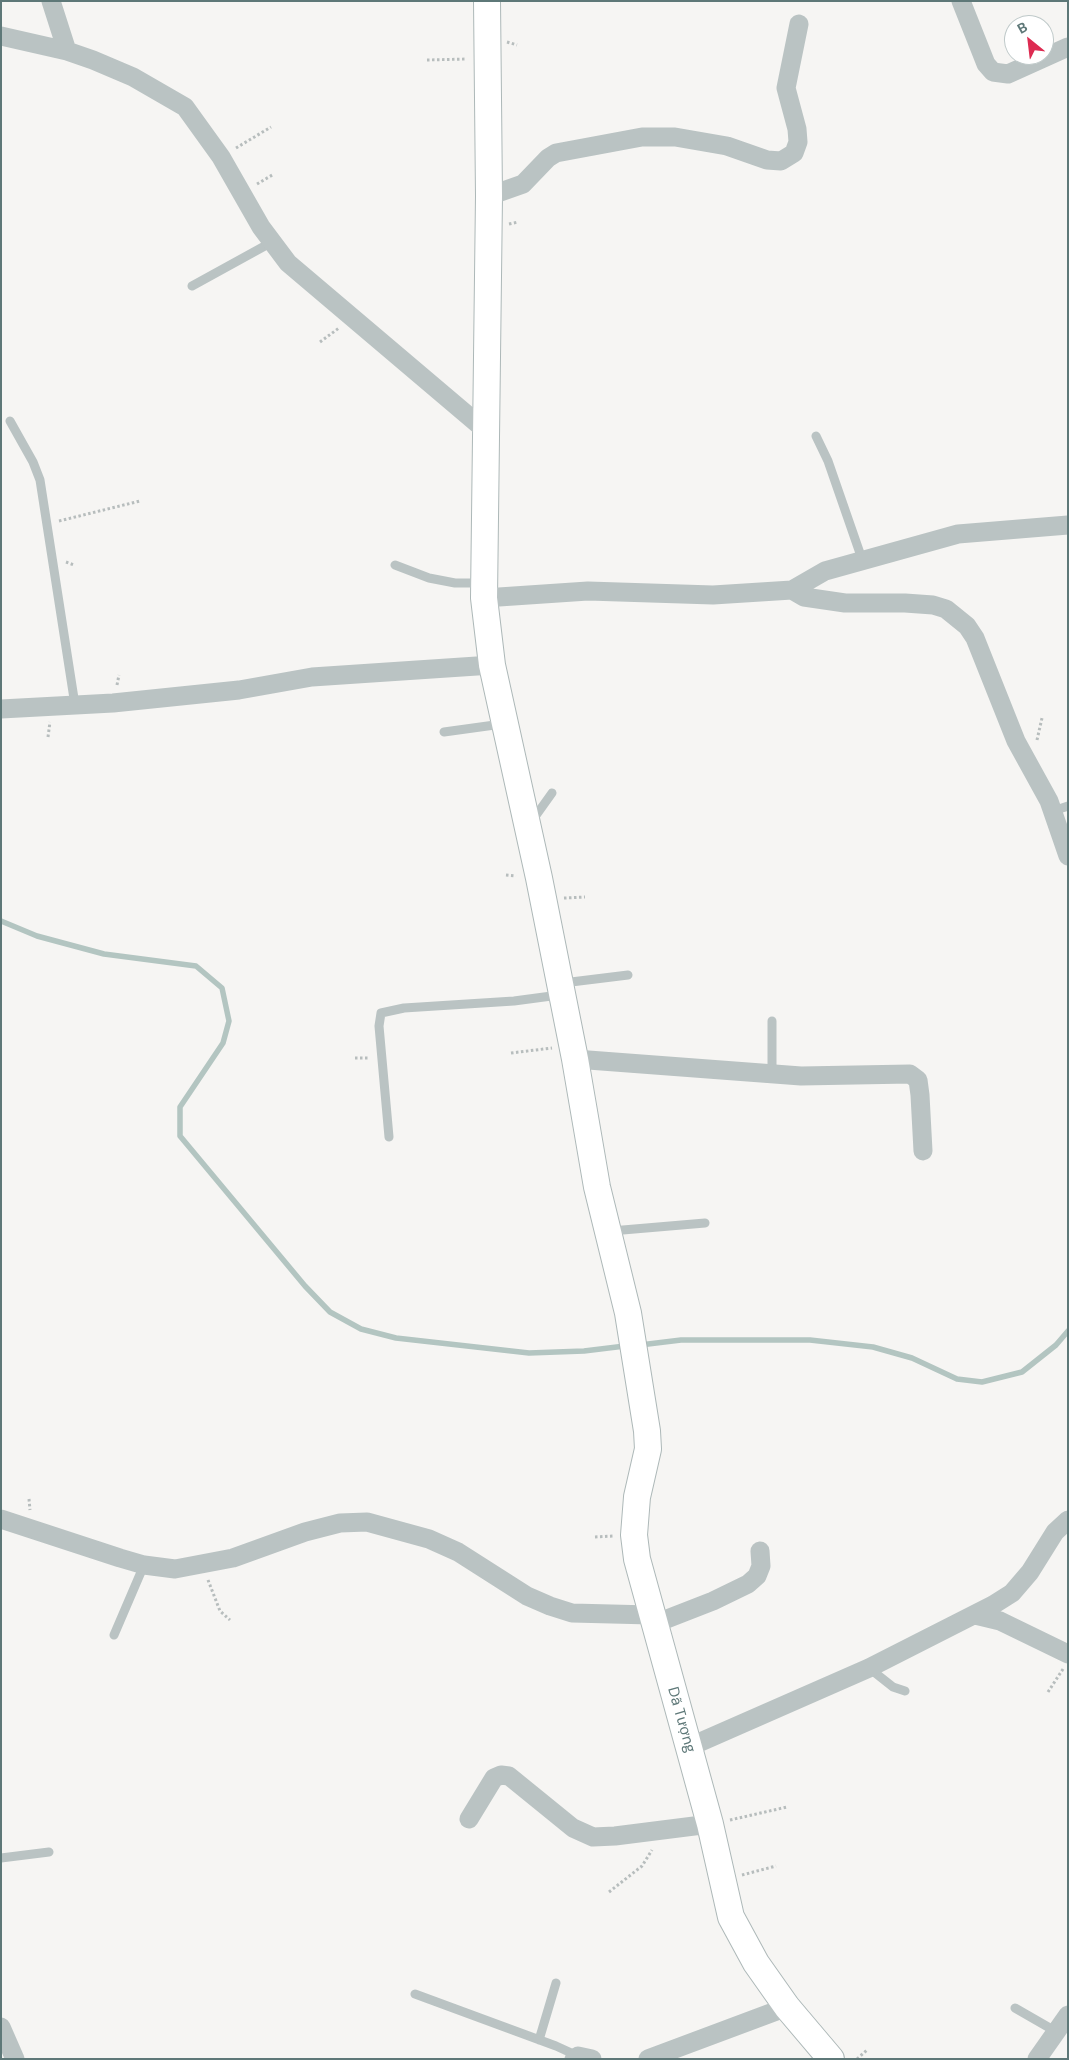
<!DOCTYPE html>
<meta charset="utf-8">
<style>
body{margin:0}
#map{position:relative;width:1069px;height:2060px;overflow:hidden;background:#f6f5f3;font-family:"DM Sans",sans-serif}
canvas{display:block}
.frame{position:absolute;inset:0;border:2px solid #5e7878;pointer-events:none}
.north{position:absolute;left:1004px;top:15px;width:50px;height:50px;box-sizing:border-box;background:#fff;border:1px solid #bfc9c9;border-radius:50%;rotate:331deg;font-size:14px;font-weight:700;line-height:20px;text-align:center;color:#5e7878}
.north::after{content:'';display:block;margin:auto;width:18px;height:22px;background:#dd2b51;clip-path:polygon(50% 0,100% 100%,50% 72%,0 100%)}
</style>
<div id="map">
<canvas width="1069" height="2060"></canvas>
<div class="frame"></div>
<div class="north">B</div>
</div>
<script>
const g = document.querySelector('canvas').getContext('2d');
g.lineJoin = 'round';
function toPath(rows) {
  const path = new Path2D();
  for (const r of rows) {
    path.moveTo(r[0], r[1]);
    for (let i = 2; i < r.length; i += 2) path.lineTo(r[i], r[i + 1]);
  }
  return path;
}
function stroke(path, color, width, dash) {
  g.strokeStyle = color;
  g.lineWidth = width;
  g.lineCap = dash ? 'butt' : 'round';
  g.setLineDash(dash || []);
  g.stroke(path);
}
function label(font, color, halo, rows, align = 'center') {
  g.font = font + ' "DM Sans",sans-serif';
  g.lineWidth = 5;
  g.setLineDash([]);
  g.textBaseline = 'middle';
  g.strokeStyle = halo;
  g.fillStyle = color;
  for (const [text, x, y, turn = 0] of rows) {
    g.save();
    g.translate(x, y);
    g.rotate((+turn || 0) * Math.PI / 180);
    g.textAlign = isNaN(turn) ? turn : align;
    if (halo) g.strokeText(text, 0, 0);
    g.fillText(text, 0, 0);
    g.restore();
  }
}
const stream = toPath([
 [1,921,37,936,104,954,196,966,222,988,229,1021,223,1043,180,1107,180,1136,305,1286,330,1312,361,1329,396,1338,529,1353,584,1351,625,1346],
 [640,1345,681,1340,810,1340,873,1347,912,1358,957,1379,982,1382,1022,1372,1056,1345,1068,1331]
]);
const path = toPath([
 [507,42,517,45],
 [427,60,467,59],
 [236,148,271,127],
 [257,184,274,174],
 [509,224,518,222],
 [320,342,339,328],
 [59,521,140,501],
 [66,562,74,565],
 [117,685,119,675],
 [48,737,50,722],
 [1037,740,1042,718],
 [506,875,516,876],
 [564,898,585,897],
 [511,1053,552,1048],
 [355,1058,369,1058],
 [29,1499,30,1510],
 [595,1537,613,1536],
 [208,1580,220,1611,230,1620],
 [1048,1692,1063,1669],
 [730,1820,787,1807],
 [742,1875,776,1866],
 [609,1892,642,1866,652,1850],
 [857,2059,867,2050]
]);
const lane = toPath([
 [192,286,272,242],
 [10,421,33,462,40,480,75,705],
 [816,436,828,461,862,559],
 [395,565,429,578,455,583,483,583],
 [444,732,502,724],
 [1053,811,1068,806],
 [532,821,552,793],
 [563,983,628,975],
 [772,1021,772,1074],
 [389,1137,379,1026,381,1013,404,1008,514,1001,559,995],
 [611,1231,705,1223],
 [114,1635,144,1565],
 [869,1668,893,1687,905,1691],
 [1,1858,49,1852],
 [415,1994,556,2046,578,2056],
 [1015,2008,1055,2031],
 [539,2040,556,1983]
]);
const street = toPath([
 [51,1,67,51],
 [961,1,986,64,993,72,1008,74,1068,47],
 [1,36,67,51,93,60,133,77,185,107,221,157,261,227,288,263,485,430],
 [489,196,523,184,548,158,556,153,642,137,675,137,727,146,767,160,781,161,794,153,798,142,797,129,786,88,799,24],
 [792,590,825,571,958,534,1068,525],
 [484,598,588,591,713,595,792,590,804,597,845,603,905,603,933,605,946,609,967,626,975,638,1016,741,1049,801,1068,856],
 [1,709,113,703,239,690,312,677,492,665],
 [575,1059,801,1076,910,1074,918,1080,920,1095,923,1151],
 [1,1519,120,1558,144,1565,175,1569,233,1558,305,1532,340,1523,367,1522,429,1539,458,1552,527,1596,550,1606,572,1613,651,1615],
 [975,1615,1000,1621,1068,1654],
 [654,1624,713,1601,748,1584,757,1576,761,1566,760,1551],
 [689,1747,869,1668,993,1605,1012,1593,1030,1572,1055,1532,1068,1520],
 [469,1819,494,1778,501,1775,509,1776,573,1828,593,1837,615,1836,710,1824],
 [1,2027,15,2059],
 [574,2059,578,2056,592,2059],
 [648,2059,787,2007],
 [1037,2059,1068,2015]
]);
const secondary = toPath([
 [487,1,489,196,484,598,492,665,539,878,575,1059,597,1187,628,1313,647,1431,648,1449,637,1497,634,1535,637,1559,710,1824,731,1917,756,1963,787,2007,831,2059]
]);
const streetNames = [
 ["Dã Tượng",681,1720,74]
];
stroke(stream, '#b3c5c1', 5.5);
stroke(secondary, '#adb8b8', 28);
stroke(path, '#b7bdbd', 3, [2.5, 2.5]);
stroke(lane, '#bac3c3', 9);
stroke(street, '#bac3c3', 19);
stroke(secondary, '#fff', 26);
label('15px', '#5e7878', '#fff', streetNames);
</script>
